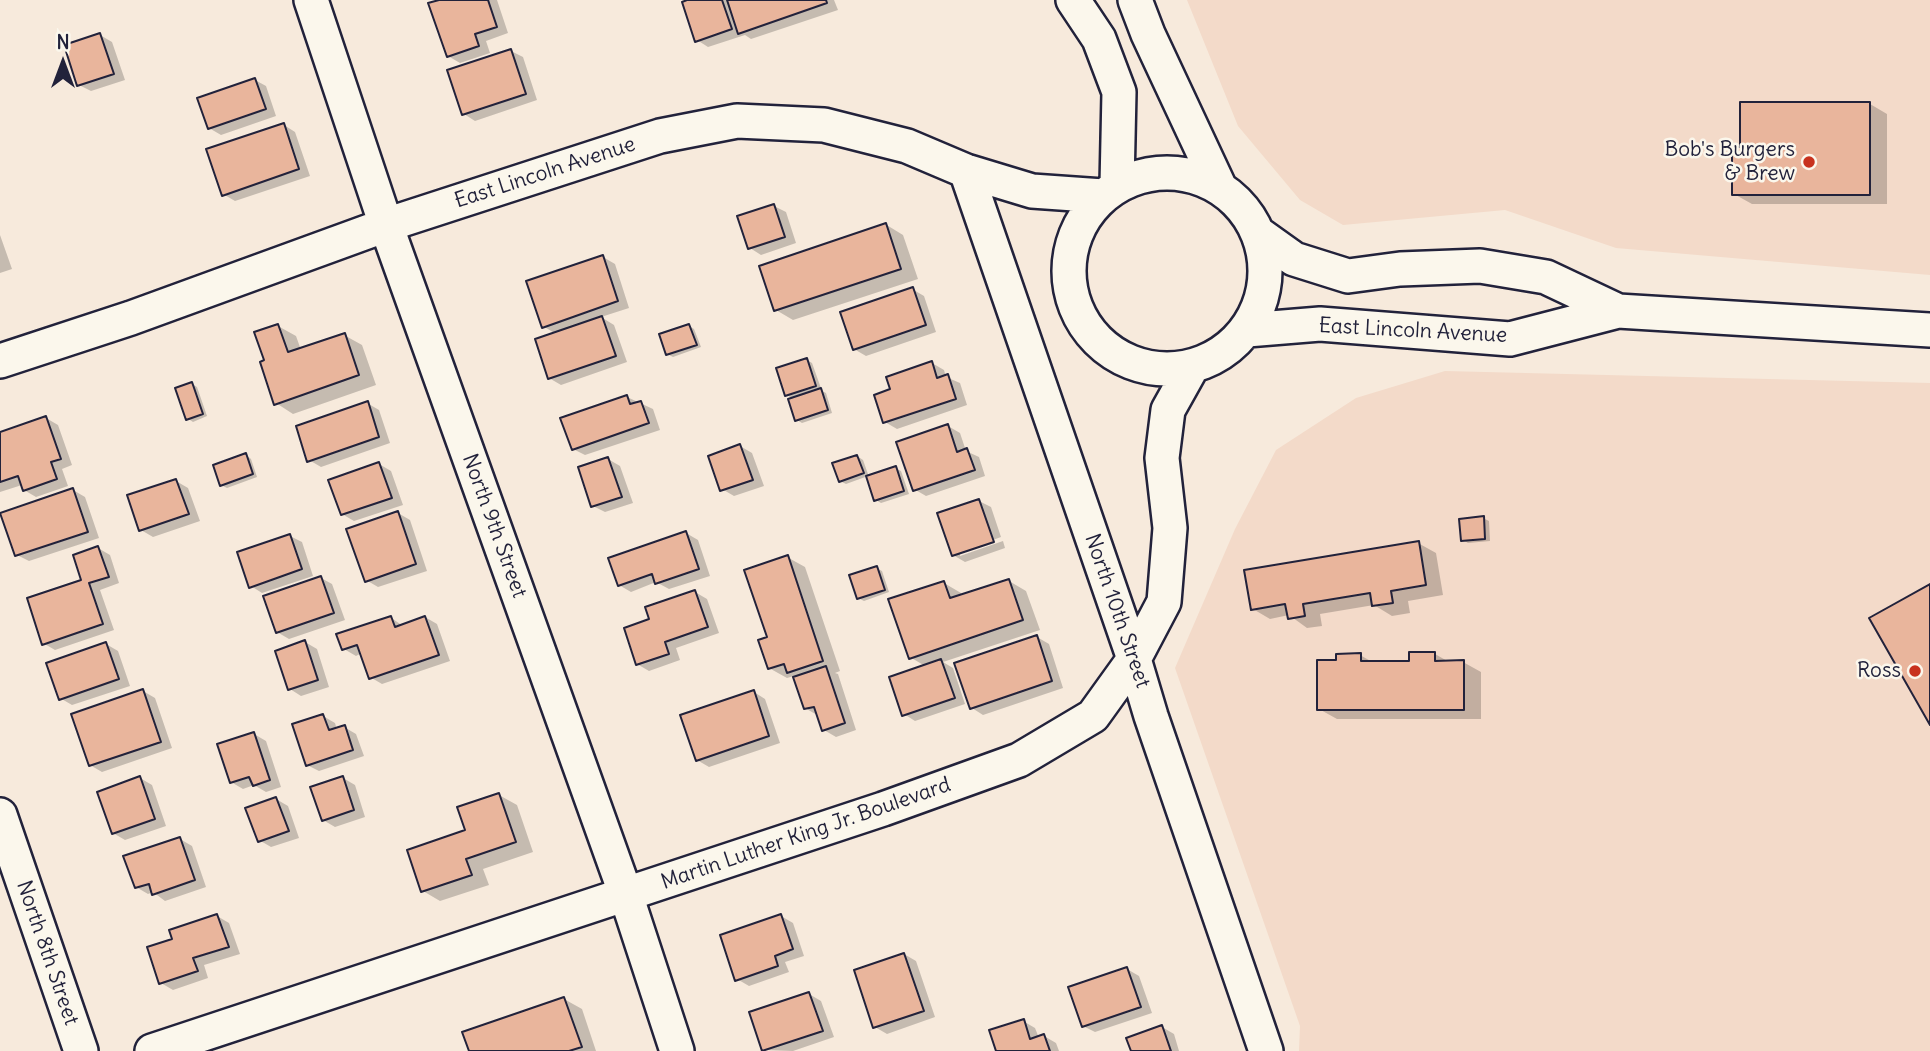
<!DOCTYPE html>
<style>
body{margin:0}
#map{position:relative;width:1930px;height:1051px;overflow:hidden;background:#f7eadc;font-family:Delius,sans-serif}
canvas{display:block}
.north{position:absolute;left:28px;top:28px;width:70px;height:70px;-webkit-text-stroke:5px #fbf7ec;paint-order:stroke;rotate:0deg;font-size:19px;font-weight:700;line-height:28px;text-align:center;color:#22223b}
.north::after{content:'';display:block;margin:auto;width:24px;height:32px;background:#22223b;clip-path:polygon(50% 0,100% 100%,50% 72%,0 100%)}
</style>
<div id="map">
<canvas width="1930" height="1051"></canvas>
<div class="north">N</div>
</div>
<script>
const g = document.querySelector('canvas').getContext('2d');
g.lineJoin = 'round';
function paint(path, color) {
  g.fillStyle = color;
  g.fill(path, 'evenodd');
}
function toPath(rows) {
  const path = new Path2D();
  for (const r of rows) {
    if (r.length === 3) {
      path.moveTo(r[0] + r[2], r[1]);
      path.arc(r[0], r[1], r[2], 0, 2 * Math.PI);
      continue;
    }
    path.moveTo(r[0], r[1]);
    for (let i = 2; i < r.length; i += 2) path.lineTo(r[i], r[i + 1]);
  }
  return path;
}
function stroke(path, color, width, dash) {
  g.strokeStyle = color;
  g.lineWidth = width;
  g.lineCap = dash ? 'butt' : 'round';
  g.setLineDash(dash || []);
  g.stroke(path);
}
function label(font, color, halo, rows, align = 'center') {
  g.font = font + ' Delius,sans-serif';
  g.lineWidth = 5;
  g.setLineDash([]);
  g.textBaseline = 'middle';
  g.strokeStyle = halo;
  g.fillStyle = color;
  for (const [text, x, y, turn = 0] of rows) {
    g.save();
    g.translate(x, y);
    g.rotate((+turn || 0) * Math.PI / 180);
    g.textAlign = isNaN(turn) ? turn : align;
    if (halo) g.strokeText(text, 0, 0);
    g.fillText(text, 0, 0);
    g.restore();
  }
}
const built = toPath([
 [1187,0,1930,0,1930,275,1616,248,1505,210,1343,225,1300,200,1238,126],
 [1445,371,1930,383,1930,1051,1299,1051,1300,1026,1175,668,1235,529,1276,450,1356,398]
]);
const shadow = toPath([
 [444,0,497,0,508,33,486,41,490,53,460,63,448,56],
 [693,0,834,0,838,10,751,39,745,35,708,47,697,40],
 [100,35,112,42,125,80,91,91,79,85],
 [511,51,523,57,537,100,475,121,464,114],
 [255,80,266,86,276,116,221,135,209,128],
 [1870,104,1887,114,1887,204,1752,204,1734,194,1742,148],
 [284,125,295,132,310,176,235,201,223,194],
 [774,206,786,212,796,243,761,255,750,248],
 [885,224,903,235,918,279,793,320,776,310],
 [0,235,12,269,0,273],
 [603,257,615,264,629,308,601,317,614,325,627,362,561,385,549,378,556,334,543,326],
 [912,289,924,296,936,332,866,356,854,349],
 [278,326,296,336,301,350,344,335,362,345,376,385,293,414,276,403,266,361],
 [689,326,694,329,701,347,673,357,667,354],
 [807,360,812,363,822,391,826,393,832,413,802,423,797,420,793,399,787,395],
 [932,363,944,370,946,377,960,383,967,405,897,429,885,422,892,391],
 [192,384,197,387,207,416,193,422,187,418],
 [627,397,653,409,660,430,585,455,573,449],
 [367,403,379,410,390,443,321,467,309,460],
 [46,418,58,425,72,465,62,469,68,486,36,497,24,490,22,485,0,492,0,433],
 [948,426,960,433,966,451,979,457,985,476,926,496,914,489],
 [740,446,752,453,764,486,734,496,722,489],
 [246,455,251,459,257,477,227,488,221,485],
 [857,456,863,460,869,477,895,468,901,471,909,494,881,503,876,500,868,476,846,484,840,481],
 [608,459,620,466,633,503,605,512,593,506],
 [379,464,391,471,403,505,354,521,342,514],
 [176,481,188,488,200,521,153,537,141,530],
 [73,490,85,497,99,538,29,561,17,555],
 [979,501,991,507,1001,537,960,552,960,556,1003,541,1005,548,965,562,953,555],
 [398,513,410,520,427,571,378,587,366,580],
 [1483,518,1489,521,1490,541,1468,543,1463,540],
 [686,533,698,540,710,576,669,589,656,582,631,592,619,585],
 [290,536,302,542,313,576,262,593,251,586],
 [1418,543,1436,553,1443,595,1408,601,1410,613,1392,616,1374,605,1320,614,1322,626,1307,628,1289,615,1270,619,1253,609],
 [98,548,110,555,119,583,100,590,114,630,55,650,43,643,84,581],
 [787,557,805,567,840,671,835,673,838,674,856,730,836,737,824,730,817,715,805,708,794,676,787,678,769,668,769,638],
 [876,568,882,571,889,592,864,601,858,598],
 [321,578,332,584,345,620,289,639,277,632],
 [1009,581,1026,591,1040,630,943,662,953,668,965,704,915,721,904,714,925,666,910,657,944,583,961,593,962,596],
 [695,592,707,599,719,633,676,648,680,660,649,671,637,664,651,620],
 [390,617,403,626,425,617,437,624,450,661,382,684,370,677,362,653,356,656,344,649],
 [1037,637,1049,644,1063,688,983,715,972,708],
 [305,642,317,649,329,687,301,696,290,689],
 [106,644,118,651,130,686,72,705,60,698],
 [1435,654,1449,662,1463,662,1481,672,1481,719,1337,719,1319,709,1337,662,1360,655,1374,663,1411,663],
 [143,691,155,698,172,748,102,772,90,765],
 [754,692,765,699,780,743,709,767,697,760],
 [323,716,335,723,337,730,344,727,356,734,364,756,319,771,307,765],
 [254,734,266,741,281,787,266,792,254,785,243,789,231,782],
 [140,778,152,785,166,826,125,840,113,833],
 [343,778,355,785,365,817,335,827,323,820],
 [499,795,517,805,533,852,483,869,489,885,440,901,423,891,467,831],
 [276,799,288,806,299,838,271,847,259,840],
 [180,839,192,846,206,887,165,901,153,892,148,894,136,887],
 [217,916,229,923,240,954,204,965,208,978,173,990,161,983,174,940],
 [781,916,793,923,804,956,785,962,789,972,749,986,737,979],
 [904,954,916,961,935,1017,887,1034,875,1027],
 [1127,969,1139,976,1152,1013,1095,1032,1083,1026],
 [809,994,821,1001,834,1037,793,1051,764,1050],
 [564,999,582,1009,596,1051,471,1051],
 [1023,1021,1035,1028,1039,1038,1044,1036,1056,1043,1059,1051,998,1051],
 [1162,1027,1174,1034,1179,1051,1133,1051]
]);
const building = toPath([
 [439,0,488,0,497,27,475,34,479,46,447,57,428,3,439,0],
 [687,0,722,0,732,29,695,42,682,2,687,0],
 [727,0,826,0,827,3,738,34,727,0],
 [100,33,114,74,77,86,64,45,100,33],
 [511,49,526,94,462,115,447,70,511,49],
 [255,78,266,109,208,129,197,98,255,78],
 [1740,102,1870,102,1870,195,1732,195,1732,147,1740,147,1740,102],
 [284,123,299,169,222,196,206,149,284,123],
 [774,204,785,237,748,249,737,216,774,204],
 [886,223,901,269,774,311,759,266,886,223],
 [603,255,618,301,542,328,526,281,603,255],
 [913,287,926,325,853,350,840,312,913,287],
 [602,316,616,356,548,379,535,339,602,316],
 [278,324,288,352,345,333,359,375,274,405,260,362,264,360,254,332,278,324],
 [689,324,697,345,666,355,659,334,689,324],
 [807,358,816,386,785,396,776,368,807,358],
 [932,361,937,378,948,374,956,399,883,423,874,395,890,389,886,377,932,361],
 [192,382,203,414,186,420,175,388,192,382],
 [821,388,828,410,795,421,788,399,821,388],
 [627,395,630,404,641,401,649,423,572,450,560,418,627,395],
 [368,401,379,437,307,462,296,426,368,401],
 [46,416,61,459,51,462,57,479,23,491,18,476,0,482,0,432,46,416],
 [948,424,957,452,967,448,975,470,913,491,896,442,948,424],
 [740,444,753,480,720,491,708,456,740,444],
 [246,453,253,474,220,486,213,465,246,453],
 [857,455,864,473,839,482,832,463,857,455],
 [608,457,622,497,591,507,578,467,608,457],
 [379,462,392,498,341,515,328,480,379,462],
 [896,466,904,491,874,501,866,476,896,466],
 [176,479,189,514,139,531,127,495,176,479],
 [73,488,88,532,15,556,0,513,73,488],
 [979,499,994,542,952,556,937,513,979,499],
 [398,511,416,564,365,582,346,529,398,511],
 [1484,516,1485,539,1461,541,1459,519,1484,516],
 [686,531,699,569,655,584,652,574,618,586,608,558,686,531],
 [290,534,302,569,249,588,237,552,290,534],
 [1419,541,1426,585,1391,591,1393,603,1372,606,1370,593,1303,604,1305,616,1288,619,1285,604,1251,610,1244,570,1419,541],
 [98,546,109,577,89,583,103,624,42,645,27,598,81,580,73,555,98,546],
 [788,555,823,661,787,673,784,664,768,669,758,640,767,637,744,570,788,555],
 [877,566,885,590,857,599,849,575,877,566],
 [321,576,334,613,276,633,263,596,321,576],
 [1009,579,1023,620,909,659,888,599,944,581,950,598,1009,579],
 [1930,584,1930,725,1869,618,1930,584],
 [695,590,708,627,665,642,669,654,636,665,624,628,649,619,645,607,695,590],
 [391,616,395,627,425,616,439,655,369,679,357,645,342,650,336,634,391,616],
 [1037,635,1052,681,970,709,954,663,1037,635],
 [305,640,318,680,288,690,275,651,305,640],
 [106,642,119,679,59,700,46,663,106,642],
 [1409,652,1435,652,1435,661,1464,660,1464,710,1317,710,1317,660,1336,660,1336,654,1361,653,1361,661,1409,661,1409,652],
 [941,659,955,698,902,716,889,677,941,659],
 [826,666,845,723,822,731,814,707,804,709,793,677,826,666],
 [143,689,161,742,89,766,71,714,143,689],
 [754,690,769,736,696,761,680,715,754,690],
 [323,714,329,730,345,725,353,750,306,766,292,724,323,714],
 [254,732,270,780,253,786,249,777,230,783,217,744,254,732],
 [140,776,155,819,112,834,97,792,140,776],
 [343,776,354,810,322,821,310,787,343,776],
 [499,793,516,842,466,859,472,875,421,892,407,850,465,830,457,807,499,793],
 [276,797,289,831,258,842,245,808,276,797],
 [180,837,195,880,152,895,149,884,135,888,123,856,180,837],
 [217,914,229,947,193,958,198,971,159,984,147,947,172,939,169,930,217,914],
 [781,914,793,949,775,956,778,966,735,981,720,935,781,914],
 [904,953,924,1011,873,1028,854,970,904,953],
 [1127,967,1141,1007,1082,1027,1068,987,1127,967],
 [809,992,823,1031,762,1051,749,1012,809,992],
 [564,997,582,1047,569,1051,469,1051,462,1032,564,997],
 [1024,1019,1030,1039,1044,1034,1050,1051,996,1051,989,1030,1024,1019],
 [1162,1025,1171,1051,1131,1051,1126,1038,1162,1025]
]);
const minor = toPath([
 [311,0,386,225,626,895,677,1051],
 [1073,0,1099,39,1119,92,1117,185],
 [1135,0,1148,34,1220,188],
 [966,171,1134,659,1151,716,1266,1051],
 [1167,271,98],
 [1259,234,1294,259,1348,276,1400,269,1480,266,1546,277,1618,311],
 [1247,330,1320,324,1510,339,1618,311,1930,330],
 [0,361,131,318,386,225,660,136,737,121,824,125,907,146,966,171,1032,191,1103,196],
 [0,815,81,1051],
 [152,1051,883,809,1019,760,1093,716,1134,659,1164,602,1170,528,1162,458,1168,410,1192,367]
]);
const markers = [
 [1809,162,7,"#c8321e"],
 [1915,671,7,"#c8321e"]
];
const poiNames = [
 ["Bob's Burgers",1795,150],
 ["& Brew",1795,174],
 ["Ross",1901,671]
];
const streetNames = [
 ["East Lincoln Avenue",545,173,-18],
 ["East Lincoln Avenue",1413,331,3],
 ["North 9th Street",494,526,70],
 ["North 10th Street",1117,611,71],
 ["Martin Luther King Jr. Boulevard",806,834,-19],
 ["North 8th Street",47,953,71]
];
paint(built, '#f3dac9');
paint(shadow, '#0003');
paint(building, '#e9b59c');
stroke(building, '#22223b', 2);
stroke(minor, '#22223b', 38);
stroke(minor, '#fbf7ec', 33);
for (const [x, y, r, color] of markers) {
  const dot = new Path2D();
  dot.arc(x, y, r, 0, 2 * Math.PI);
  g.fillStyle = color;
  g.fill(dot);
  stroke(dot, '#fbf7ec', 2.5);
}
label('21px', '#22223b', '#fbf7ec', poiNames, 'right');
label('21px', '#22223b', '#fbf7ec', streetNames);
</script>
